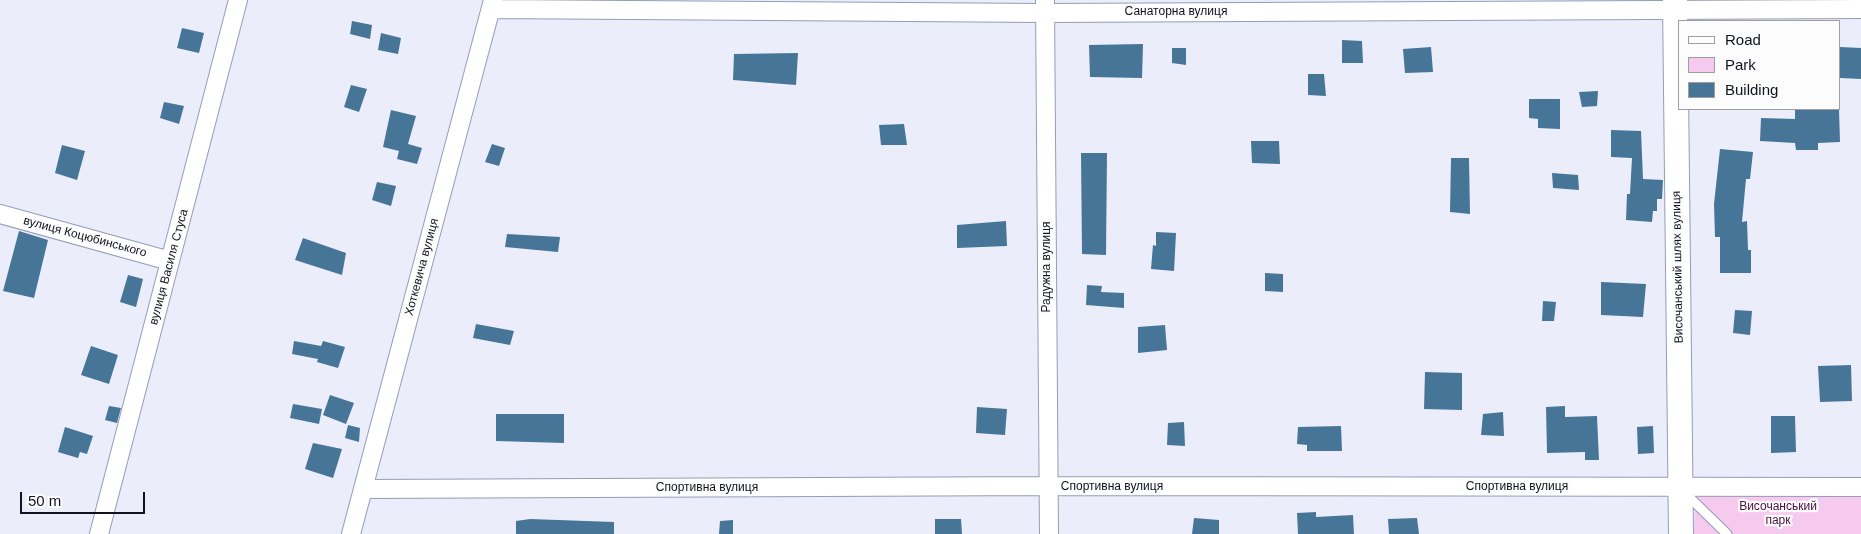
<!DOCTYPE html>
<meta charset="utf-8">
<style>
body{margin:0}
#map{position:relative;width:1861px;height:534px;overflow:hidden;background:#ebeefa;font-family:Helvetica,sans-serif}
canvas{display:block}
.legend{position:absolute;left:1678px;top:20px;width:162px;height:90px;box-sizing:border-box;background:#fcfcfc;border:1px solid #9e9fa3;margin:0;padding:6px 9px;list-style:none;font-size:15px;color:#11141e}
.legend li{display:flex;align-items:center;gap:10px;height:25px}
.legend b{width:25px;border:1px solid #9e9fa3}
.scale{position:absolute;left:20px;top:492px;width:125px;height:22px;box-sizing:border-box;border:2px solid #11141e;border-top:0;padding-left:6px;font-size:15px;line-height:18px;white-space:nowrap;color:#11141e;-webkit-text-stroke:4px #fcfcfc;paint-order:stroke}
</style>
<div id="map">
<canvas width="1861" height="534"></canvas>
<ul class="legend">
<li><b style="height:6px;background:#fff"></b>Road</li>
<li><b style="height:14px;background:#f6c9ee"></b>Park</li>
<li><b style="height:14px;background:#467598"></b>Building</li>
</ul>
<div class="scale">50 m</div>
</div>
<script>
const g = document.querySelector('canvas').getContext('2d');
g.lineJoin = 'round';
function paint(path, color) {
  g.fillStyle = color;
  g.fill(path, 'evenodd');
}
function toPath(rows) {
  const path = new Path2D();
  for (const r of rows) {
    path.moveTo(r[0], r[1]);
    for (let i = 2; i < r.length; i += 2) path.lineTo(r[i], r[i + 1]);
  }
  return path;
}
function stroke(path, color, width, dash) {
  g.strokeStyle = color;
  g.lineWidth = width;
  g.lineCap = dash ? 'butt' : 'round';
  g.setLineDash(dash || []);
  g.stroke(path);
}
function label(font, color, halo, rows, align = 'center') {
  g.font = font + ' Helvetica,sans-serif';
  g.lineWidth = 4.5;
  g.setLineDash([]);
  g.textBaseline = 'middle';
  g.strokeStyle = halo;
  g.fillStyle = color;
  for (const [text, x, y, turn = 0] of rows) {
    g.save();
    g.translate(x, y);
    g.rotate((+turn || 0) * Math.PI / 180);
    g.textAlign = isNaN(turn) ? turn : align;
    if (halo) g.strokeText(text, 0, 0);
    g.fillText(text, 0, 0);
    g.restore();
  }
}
const green = toPath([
 [1695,493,1861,494,1861,534,1694,534]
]);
const building = toPath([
 [352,21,372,25,370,39,350,34],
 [182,28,204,33,199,53,177,48],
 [381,33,401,38,398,54,378,50],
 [1342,40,1362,41,1363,63,1342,63],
 [1143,44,1142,78,1090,77,1089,45],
 [1431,47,1433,72,1405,73,1403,49],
 [1840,47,1861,48,1861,79,1840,78],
 [1172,48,1186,48,1186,65,1172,63],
 [798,53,796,85,733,80,734,54],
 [1308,74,1324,74,1326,96,1308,95],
 [351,85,367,89,359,112,344,107],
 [1598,91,1597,106,1582,107,1579,92],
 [1529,99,1560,99,1560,129,1538,128,1538,119,1529,118],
 [164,102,184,106,179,124,160,118],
 [1795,109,1839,109,1840,142,1818,143,1818,150,1796,150,1795,143,1760,141,1761,118,1795,119],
 [391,110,416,116,408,144,422,148,417,164,397,159,399,151,383,147],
 [904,124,907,145,881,145,879,125],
 [1611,130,1641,131,1643,179,1663,180,1662,199,1657,199,1657,211,1653,211,1652,222,1626,220,1627,194,1630,194,1632,158,1611,157],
 [1251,141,1279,141,1280,164,1252,163],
 [492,144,505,148,499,166,485,162],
 [62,145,85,151,77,180,55,173],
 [1720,149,1753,152,1750,179,1746,179,1742,222,1747,221,1748,250,1751,250,1751,273,1720,273,1720,237,1715,237,1714,204],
 [1081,153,1107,153,1106,255,1082,254],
 [1451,158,1469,158,1470,214,1450,212],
 [1552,173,1578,175,1579,190,1553,188],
 [377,182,396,186,391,206,372,200],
 [1006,221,1007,246,957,248,957,225],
 [19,231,48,240,34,298,3,291],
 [1156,232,1176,233,1174,271,1151,269,1153,245,1156,246],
 [507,234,560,237,558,252,505,247],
 [303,238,346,253,342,275,295,260],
 [1265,273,1283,274,1283,292,1265,291],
 [128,275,143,279,136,307,120,302],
 [1601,282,1646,284,1643,317,1601,315],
 [1087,285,1102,286,1101,292,1124,293,1124,308,1086,305],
 [1543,301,1556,302,1554,321,1542,321],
 [1735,310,1752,311,1750,335,1733,333],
 [476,324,514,331,510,345,473,338],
 [1165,325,1167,350,1138,353,1138,327],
 [294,341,321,346,323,341,345,347,338,368,317,362,318,359,292,354],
 [91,346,118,355,109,384,81,375],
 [1851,365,1852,401,1820,402,1818,366],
 [1425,372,1462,373,1462,410,1424,409],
 [330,395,354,403,346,424,323,415],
 [293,404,322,409,319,424,290,418],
 [109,406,121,408,117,423,105,420],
 [1565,406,1565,417,1597,416,1599,460,1585,460,1585,452,1547,453,1546,407],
 [977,407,1007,409,1005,435,976,433],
 [1503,412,1504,436,1481,435,1483,414],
 [496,414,564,414,564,443,496,441],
 [1771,416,1795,416,1796,452,1771,453],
 [1184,422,1185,446,1167,445,1168,423],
 [348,425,360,428,359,442,345,438],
 [1341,426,1342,451,1307,451,1307,445,1297,444,1298,427],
 [1653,426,1654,453,1638,454,1637,427],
 [65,427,93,436,87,454,80,452,78,458,58,452],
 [313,443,342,449,333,478,305,469],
 [1316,512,1316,517,1353,515,1354,534,1298,534,1297,513],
 [1194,518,1219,520,1219,534,1192,534],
 [1417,518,1419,534,1389,534,1388,519],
 [530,519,614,522,614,534,516,534,516,521],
 [935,519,961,519,962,534,935,534],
 [733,520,733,534,719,534,720,521]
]);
const lane = toPath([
 [1684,492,1727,534]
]);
const street = toPath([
 [1045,0,1049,534],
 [491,9,1045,13,1861,9],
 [0,214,170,261],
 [363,489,1049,486,1861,487],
 [99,534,238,0],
 [351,534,493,0]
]);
const secondary = toPath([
 [1675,0,1681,534]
]);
const streetNames = [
 ["Санаторна вулиця",1176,12],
 ["вулиця Коцюбинського",85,237,15],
 ["вулиця Василя Стуса",169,267,-75],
 ["Хоткевича вулиця",422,267,-75],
 ["Радужна вулиця",1047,267,-90],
 ["Височанський шлях вулиця",1678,267,-91],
 ["Спортивна вулиця",1112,487],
 ["Спортивна вулиця",1517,487],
 ["Спортивна вулиця",707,488]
];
const parkNames = [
 ["Височанський",1778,507],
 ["парк",1778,521]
];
paint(green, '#f6c9ee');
paint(building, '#467598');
stroke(lane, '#949cb7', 11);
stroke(street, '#949cb7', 20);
stroke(secondary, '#949cb7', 26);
stroke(lane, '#fff', 9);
stroke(street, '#fff', 18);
stroke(secondary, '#fff', 24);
label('12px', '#11141e', '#fcfcfc', streetNames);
label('12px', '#481041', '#fcfcfc', parkNames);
</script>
